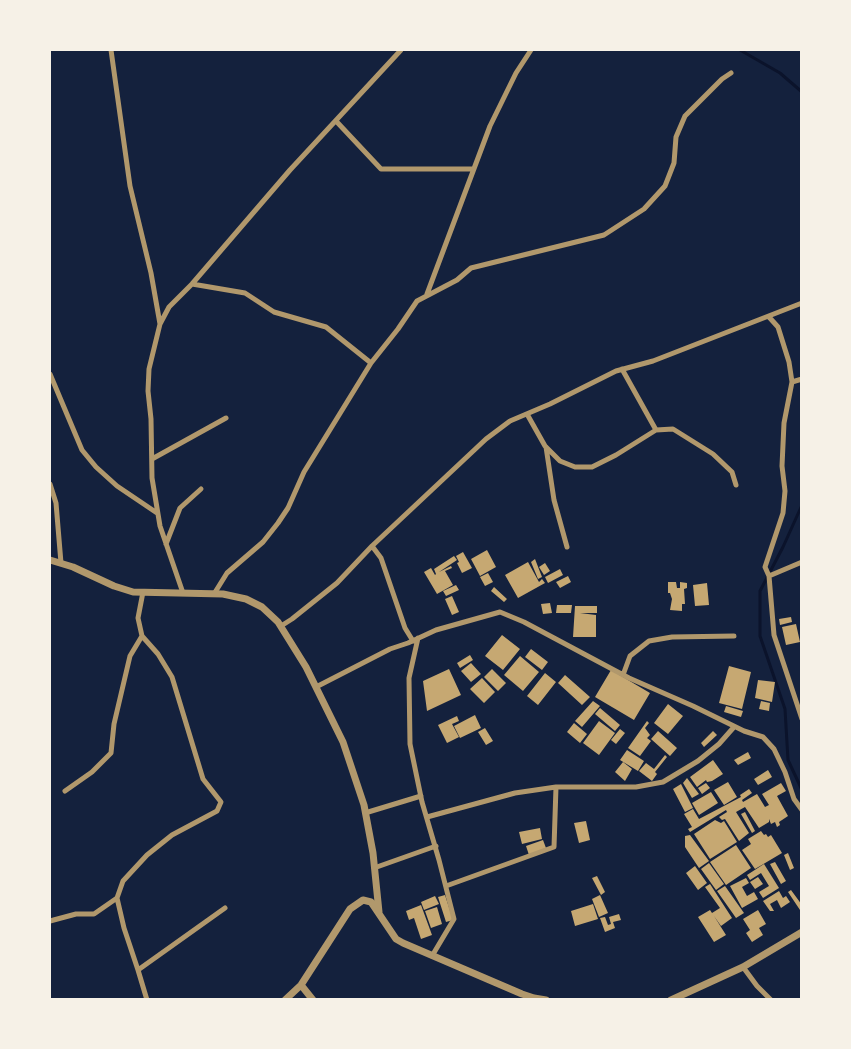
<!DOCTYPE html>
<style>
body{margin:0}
#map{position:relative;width:851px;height:1049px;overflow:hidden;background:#14213d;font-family:Roboto,sans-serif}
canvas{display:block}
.frame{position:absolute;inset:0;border:51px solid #f6f1e7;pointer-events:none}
</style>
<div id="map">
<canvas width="851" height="1049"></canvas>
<div class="frame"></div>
</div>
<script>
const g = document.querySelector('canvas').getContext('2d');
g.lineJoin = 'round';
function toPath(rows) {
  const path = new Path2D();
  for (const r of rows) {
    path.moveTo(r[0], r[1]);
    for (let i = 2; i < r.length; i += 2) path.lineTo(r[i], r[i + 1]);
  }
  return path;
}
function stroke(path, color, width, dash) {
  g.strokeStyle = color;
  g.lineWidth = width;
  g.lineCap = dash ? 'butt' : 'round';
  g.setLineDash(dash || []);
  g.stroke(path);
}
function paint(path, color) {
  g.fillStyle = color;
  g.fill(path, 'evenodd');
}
const stream = toPath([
 [740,50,780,73,802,92],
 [802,505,783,547,760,591,760,636,785,709,788,760,802,790]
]);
const building = toPath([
 [487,550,496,567,480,576,471,559],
 [463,552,472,568,462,573,457,563,459,562,456,556],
 [454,556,457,560,439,572,451,566,452,568,445,571,453,585,437,594,424,572,431,568,435,575,436,574,434,569],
 [535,559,542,577,538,579,531,562],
 [528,562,539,582,542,579,545,583,518,598,505,575],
 [545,563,550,571,544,575,539,567],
 [560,569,563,575,548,583,545,577],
 [488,573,493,582,485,586,480,577],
 [568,576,571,582,560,588,556,582],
 [668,582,676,582,677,588,680,588,680,582,687,583,687,588,684,589,685,604,682,604,682,611,670,610,672,599,670,593,668,593],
 [707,583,709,605,695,606,693,585],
 [456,585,459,590,446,596,443,591],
 [494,587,507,599,504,602,491,591],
 [452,596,459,612,452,615,445,599],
 [550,603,552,613,543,614,541,604],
 [557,605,572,605,571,613,556,613],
 [575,606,597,606,597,613,580,613,596,615,596,637,573,637],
 [791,617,792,622,780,625,779,619],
 [796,624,800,642,786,645,782,627],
 [502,635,520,649,503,670,485,656],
 [531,649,548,662,542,670,525,657],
 [470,655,473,660,460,668,457,663],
 [520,656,539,672,523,691,504,675],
 [471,663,481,674,471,682,461,671],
 [729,666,751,672,742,709,719,703],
 [449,669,461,695,427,711,423,681],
 [492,669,506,683,498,691,484,677],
 [611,670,650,693,634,720,595,697],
 [545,673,556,682,538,705,527,696],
 [565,675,590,697,582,705,558,683],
 [482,678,495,692,484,703,470,689],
 [758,680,775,682,772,702,755,698],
 [593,701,600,706,582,727,575,721],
 [761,701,770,703,769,711,759,709],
 [668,704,683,716,668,734,654,723],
 [726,706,743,711,741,717,724,712],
 [600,708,620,725,615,731,595,714],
 [475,715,481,728,460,738,454,726],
 [457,716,459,721,452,724,459,737,447,743,438,725],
 [599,721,615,733,599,755,583,743],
 [647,721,649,723,645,728,650,735,647,738,651,741,640,756,628,748],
 [574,723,587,734,580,743,567,732],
 [485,728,493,741,486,745,478,732],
 [620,729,625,733,616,744,611,740],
 [658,731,677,748,670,756,651,739],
 [713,731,717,735,704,747,701,743],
 [627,750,644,761,638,771,620,760],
 [748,752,751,758,738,765,734,760],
 [665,755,667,757,655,772,657,774,652,781,639,771,646,763,654,769],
 [713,760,723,774,712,781,707,782,706,780,697,787,690,777],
 [623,762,632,769,625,781,615,772],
 [768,770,772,777,758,785,754,779],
 [687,778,699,794,692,798,683,783],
 [728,782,737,797,724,805,714,790],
 [706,783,710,788,702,794,698,788],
 [781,783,786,791,777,796,788,816,779,822,780,825,777,827,775,822,771,824,769,819,769,822,759,828,745,807,736,812,749,833,739,841,725,819,722,820,719,817,727,812,726,810,690,832,688,829,692,827,684,814,693,809,699,819,741,797,740,795,749,789,752,793,742,800,743,802,757,794,765,807,769,805,762,794],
 [681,784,693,808,685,812,673,789],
 [711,792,718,803,699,815,692,803],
 [745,812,755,831,752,833,741,814],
 [715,820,721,823,724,821,737,842,710,859,694,834],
 [586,821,590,840,579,843,574,823],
 [540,828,542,839,522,844,519,832],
 [761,831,764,835,766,834,768,837,771,835,782,853,755,869,742,850,751,844,748,839],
 [690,835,709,861,699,868,685,847,685,836],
 [543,840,546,848,529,855,526,846],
 [736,845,751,868,726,885,710,862],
 [788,853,794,868,790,870,784,855],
 [775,862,786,881,781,884,770,864],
 [709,863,724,884,716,890,701,869],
 [764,864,779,888,763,898,759,892,769,886,761,873,750,880,747,875],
 [695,866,707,883,698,890,686,873],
 [597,876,605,892,601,895,592,878],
 [758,877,763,884,755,889,750,882],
 [746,878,749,883,742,887,747,896,754,892,758,899,742,908,730,886],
 [710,884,732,918,721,926,714,916,726,935,714,942,698,917,710,910,712,913,720,908,705,887],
 [725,886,744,913,736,918,717,891],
 [791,890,802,905,802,913,788,892],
 [779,891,783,898,786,896,790,902,781,908,777,900,770,904,774,911,770,911,763,901],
 [445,895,453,920,446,922,438,897],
 [600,895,608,913,599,917,592,899],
 [435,896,439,904,424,910,421,902],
 [593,904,598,919,575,926,571,911],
 [421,905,432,935,421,939,414,918,409,920,406,911],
 [437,907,442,924,431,928,425,911],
 [758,910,766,924,759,928,763,935,752,942,746,933,750,930,743,919],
 [619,914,621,920,613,922,615,928,605,932,600,918,605,917,608,925,611,924,609,917]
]);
const minor = toPath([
 [111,50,130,186,151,273,160,324],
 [336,121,381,169,473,169],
 [192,284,245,293,274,312,326,327,371,363],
 [427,294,490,126,516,73,531,50],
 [769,317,778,327,789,362,792,382,784,423,782,466,785,491,783,513,765,567,769,576,774,635,802,719],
 [622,369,656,430],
 [50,374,82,450,96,467,117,486,157,513],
 [792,382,802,379],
 [527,414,545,446,560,461,575,467,592,467,616,455,656,430,673,429,713,454,732,472,736,485],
 [546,447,554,500,567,547],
 [152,459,226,418],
 [50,484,56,503,61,563],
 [166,544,180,508,201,489],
 [372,546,381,558,405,628,413,641],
 [769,576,802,562],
 [183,593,160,526,152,478,151,419,148,391,149,369,160,324,169,307,192,284,290,170,401,50],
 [214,594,227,573,263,542,278,523,288,508,304,472,371,363,398,329,417,301,457,280,471,268,604,235,644,209,665,186,674,163,676,137,685,116,722,79,731,73],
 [281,626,292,619,337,583,372,546,486,439,510,421,550,404,616,371,653,361,802,303],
 [418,638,409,678,410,744,422,802,439,860,454,919,432,956],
 [623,675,630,656,649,641,672,637,734,636],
 [316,687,390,649,408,643,436,630,500,612,524,622,629,678,693,706,744,731,763,737,774,749,785,772,794,799,802,810],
 [65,791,92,772,111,753,114,724,130,656,142,636],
 [365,813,421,796],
 [427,817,515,793,556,787,636,787,663,782,698,761,719,744,734,727],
 [374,868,436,846],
 [446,886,554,847,556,787],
 [50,921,76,914,94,914,117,898],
 [743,967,757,986,771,1000],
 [138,970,124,928,117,898,123,881,147,855,172,835,217,811,221,802,203,779,172,677,158,654,142,636,138,618,143,592],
 [147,1000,138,970,225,908]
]);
const tertiary = toPath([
 [50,560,73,567,114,586,133,592,223,594,246,599,262,607,278,622,306,667,343,742,364,805,373,853,379,912],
 [301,985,313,1000],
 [285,1000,301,985,350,909,363,900,371,902,396,939,403,943,522,994,534,998,546,1000],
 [671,1000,743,967,802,932]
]);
stroke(stream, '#0b132b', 3);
paint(building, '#c6a872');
stroke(minor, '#b1986c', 5);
stroke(tertiary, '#b1986c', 7);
</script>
